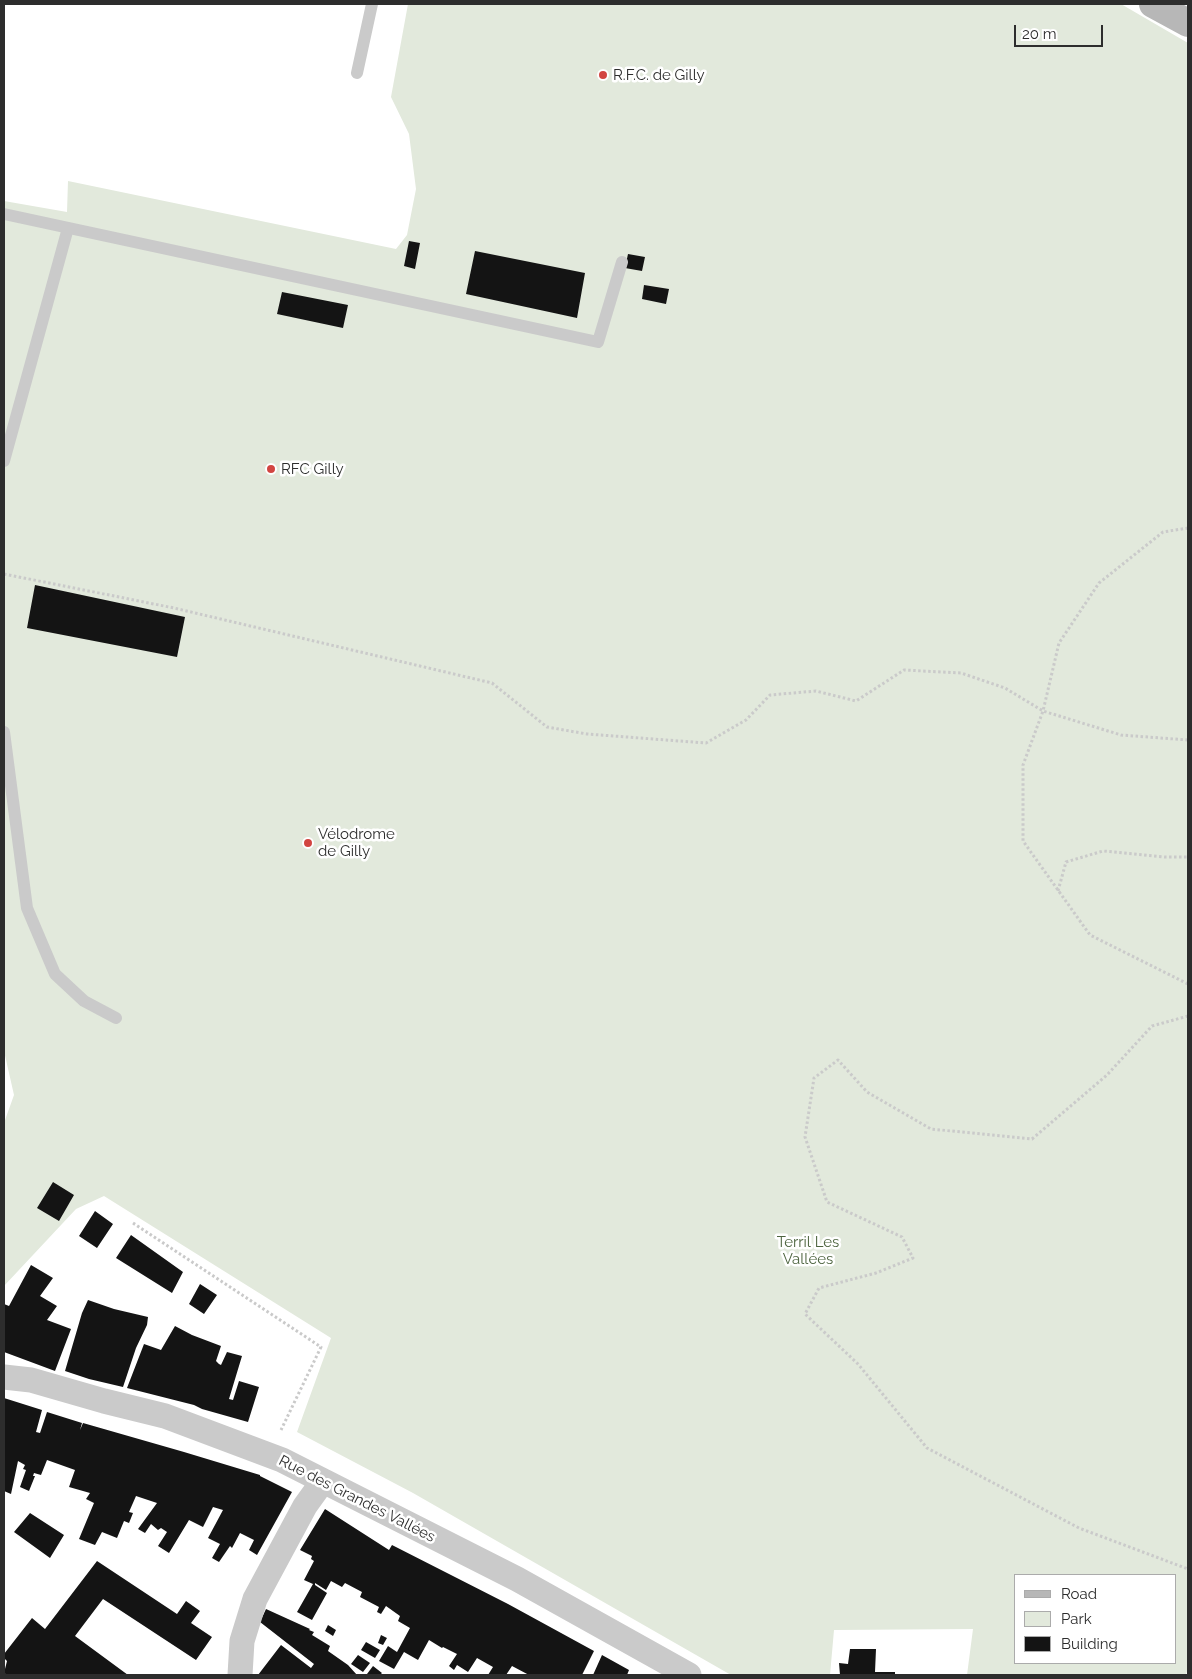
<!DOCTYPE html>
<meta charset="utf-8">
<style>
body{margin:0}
#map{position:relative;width:1192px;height:1679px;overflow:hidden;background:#fff;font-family:Raleway,sans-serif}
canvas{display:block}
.frame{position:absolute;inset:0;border:5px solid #2d2d2d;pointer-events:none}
.legend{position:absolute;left:1014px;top:1574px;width:162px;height:90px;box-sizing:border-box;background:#fff;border:1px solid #ababab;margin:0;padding:6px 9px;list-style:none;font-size:15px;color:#2d2d2d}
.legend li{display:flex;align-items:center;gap:10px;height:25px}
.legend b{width:25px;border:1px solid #ababab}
.scale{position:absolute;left:1014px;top:25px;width:89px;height:22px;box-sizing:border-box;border:2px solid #2d2d2d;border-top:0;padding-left:6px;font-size:15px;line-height:18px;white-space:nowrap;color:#2d2d2d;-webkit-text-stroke:4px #fff;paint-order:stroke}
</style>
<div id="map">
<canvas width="1192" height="1679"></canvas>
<div class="frame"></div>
<ul class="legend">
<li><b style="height:6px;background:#b7b7b7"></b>Road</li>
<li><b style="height:14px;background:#e2e9dc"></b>Park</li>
<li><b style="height:14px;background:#141414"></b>Building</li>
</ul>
<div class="scale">20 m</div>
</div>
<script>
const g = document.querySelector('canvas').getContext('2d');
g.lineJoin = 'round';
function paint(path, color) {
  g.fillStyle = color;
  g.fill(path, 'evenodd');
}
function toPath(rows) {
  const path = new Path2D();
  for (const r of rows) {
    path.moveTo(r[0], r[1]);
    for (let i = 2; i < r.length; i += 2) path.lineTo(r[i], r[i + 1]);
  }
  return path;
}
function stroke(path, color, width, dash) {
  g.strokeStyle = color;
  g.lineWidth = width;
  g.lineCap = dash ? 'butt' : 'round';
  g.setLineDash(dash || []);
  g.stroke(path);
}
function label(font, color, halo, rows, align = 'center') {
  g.font = font + ' Raleway,sans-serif';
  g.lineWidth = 5;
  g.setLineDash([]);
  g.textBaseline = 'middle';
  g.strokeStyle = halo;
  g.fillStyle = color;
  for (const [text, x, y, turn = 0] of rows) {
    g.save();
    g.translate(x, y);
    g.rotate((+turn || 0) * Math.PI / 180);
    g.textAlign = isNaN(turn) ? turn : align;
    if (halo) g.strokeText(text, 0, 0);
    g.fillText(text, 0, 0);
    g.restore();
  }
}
const green = toPath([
 [408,4,1121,4,1188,43,1188,1667,1186,1675,967,1675,973,1629,834,1630,830,1675,731,1675,413,1493,297,1432,331,1338,104,1196,76,1209,4,1286,4,1123,14,1095,4,1051,4,201,67,212,68,181,396,249,407,235,416,189,409,134,391,97],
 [1016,1575,1176,1575,1176,1663,1016,1663]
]);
const building = toPath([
 [409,241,420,243,415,269,404,266],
 [475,251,585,273,577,318,466,294],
 [628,254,645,257,642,271,625,268],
 [644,285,669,289,666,304,642,299],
 [282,292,348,305,343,328,277,314],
 [35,585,185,617,177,657,27,628],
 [53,1182,74,1195,59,1221,37,1208],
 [95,1211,113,1224,97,1248,79,1236],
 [131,1235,183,1272,172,1293,116,1258],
 [31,1265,53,1278,40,1296,57,1306,47,1320,71,1329,55,1371,4,1352,4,1304,9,1306],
 [200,1284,217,1295,204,1314,189,1304],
 [88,1300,114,1309,148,1317,147,1325,136,1348,123,1387,89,1379,65,1371,82,1313],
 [175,1326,192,1335,221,1346,216,1361,219,1364,221,1365,227,1352,242,1356,229,1399,233,1400,239,1381,259,1387,248,1422,202,1409,194,1405,127,1388,144,1344,161,1350],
 [4,1398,42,1410,36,1432,40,1433,47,1412,82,1423,80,1430,83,1423,184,1452,260,1475,260,1476,292,1492,257,1555,249,1550,254,1540,240,1533,232,1548,230,1546,219,1562,212,1558,220,1544,208,1538,223,1510,213,1507,203,1527,189,1520,169,1553,158,1546,167,1532,161,1528,158,1530,151,1524,145,1533,138,1529,157,1503,136,1496,129,1512,133,1513,129,1523,124,1521,117,1538,102,1532,95,1545,79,1539,94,1503,86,1499,90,1493,69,1487,75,1470,47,1460,41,1475,34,1473,33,1476,35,1476,29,1491,20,1487,26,1470,23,1469,25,1465,18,1461,11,1494,4,1491],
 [325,1509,389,1550,392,1545,508,1604,594,1651,582,1675,529,1675,512,1666,506,1675,488,1675,493,1667,477,1658,468,1672,457,1665,454,1670,449,1666,457,1654,443,1647,442,1648,429,1640,418,1660,404,1652,394,1669,379,1661,388,1646,397,1652,410,1628,398,1621,400,1616,386,1606,381,1614,377,1612,379,1607,360,1597,362,1592,345,1583,342,1587,331,1581,326,1590,315,1583,315,1585,327,1593,312,1620,297,1612,313,1584,304,1580,314,1561,311,1559,312,1556,300,1550],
 [30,1513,64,1535,50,1558,14,1532],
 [97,1561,177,1614,186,1601,200,1611,191,1623,212,1637,196,1660,103,1599,75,1636,128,1675,7,1675,4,1673,7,1661,4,1658,4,1654,32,1618,45,1629],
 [266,1609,310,1629,309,1630,314,1632,312,1635,330,1646,328,1651,348,1665,357,1675,258,1675,281,1645,311,1668,314,1664,260,1622],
 [328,1625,336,1630,333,1636,325,1631],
 [381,1635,387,1638,383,1645,378,1643],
 [366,1642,380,1650,375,1658,361,1650],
 [850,1649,876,1649,875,1672,895,1672,895,1675,840,1675,839,1663,848,1664],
 [358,1655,370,1663,363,1672,351,1664],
 [602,1655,629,1670,627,1675,593,1675],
 [373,1666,382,1673,380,1675,367,1674]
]);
const path = toPath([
 [1188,528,1163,532,1099,583,1059,643,1043,711,1023,765,1023,841,1090,935,1188,984],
 [4,574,174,608,492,683,547,727,587,734,706,743,746,720,770,695,816,691,856,701,904,670,961,673,1005,688,1043,711,1121,735,1188,740],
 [1058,891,1066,862,1103,851,1165,857,1188,857],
 [1188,1016,1152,1026,1107,1075,1032,1139,931,1129,867,1092,838,1060,814,1078,805,1137,827,1202,902,1237,913,1258,876,1273,819,1288,805,1314,858,1364,927,1448,1079,1528,1188,1569],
 [133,1223,321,1347,281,1430]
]);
const lane = toPath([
 [357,73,372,4],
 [4,214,598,342,622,262],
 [4,461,68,228],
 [4,732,27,908,55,974,84,1001,116,1018]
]);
const street = toPath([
 [4,1377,31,1380,104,1401,165,1416,282,1460,517,1579,689,1675],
 [240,1675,242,1641,255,1599,305,1506,323,1481]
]);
const secondary = toPath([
 [1153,4,1188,23]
]);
const markers = [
 [603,75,5,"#d24541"],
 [271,469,5,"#d24541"],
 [308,843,5,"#d24541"]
];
const poiNames = [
 ["R.F.C. de Gilly",613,75],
 ["RFC Gilly",281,469],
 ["Vélodrome",318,834],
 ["de Gilly",318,851]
];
const parkNames = [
 ["Terril Les",808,1242],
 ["Vallées",808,1259]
];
const streetNames = [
 ["Rue des Grandes Vallées",357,1499,27]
];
paint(green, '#e2e9dc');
paint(building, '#141414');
stroke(path, '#cacaca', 3, [2.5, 2.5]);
stroke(lane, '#cacaca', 12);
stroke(street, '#cacaca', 25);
stroke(secondary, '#b7b7b7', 28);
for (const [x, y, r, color] of markers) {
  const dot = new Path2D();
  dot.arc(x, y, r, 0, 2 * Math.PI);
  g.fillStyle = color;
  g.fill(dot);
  stroke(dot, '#fff', 2);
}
label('15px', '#2d2d2d', '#fff', poiNames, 'left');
label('15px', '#4d643f', '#fff', parkNames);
label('15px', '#2d2d2d', '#fff', streetNames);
</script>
